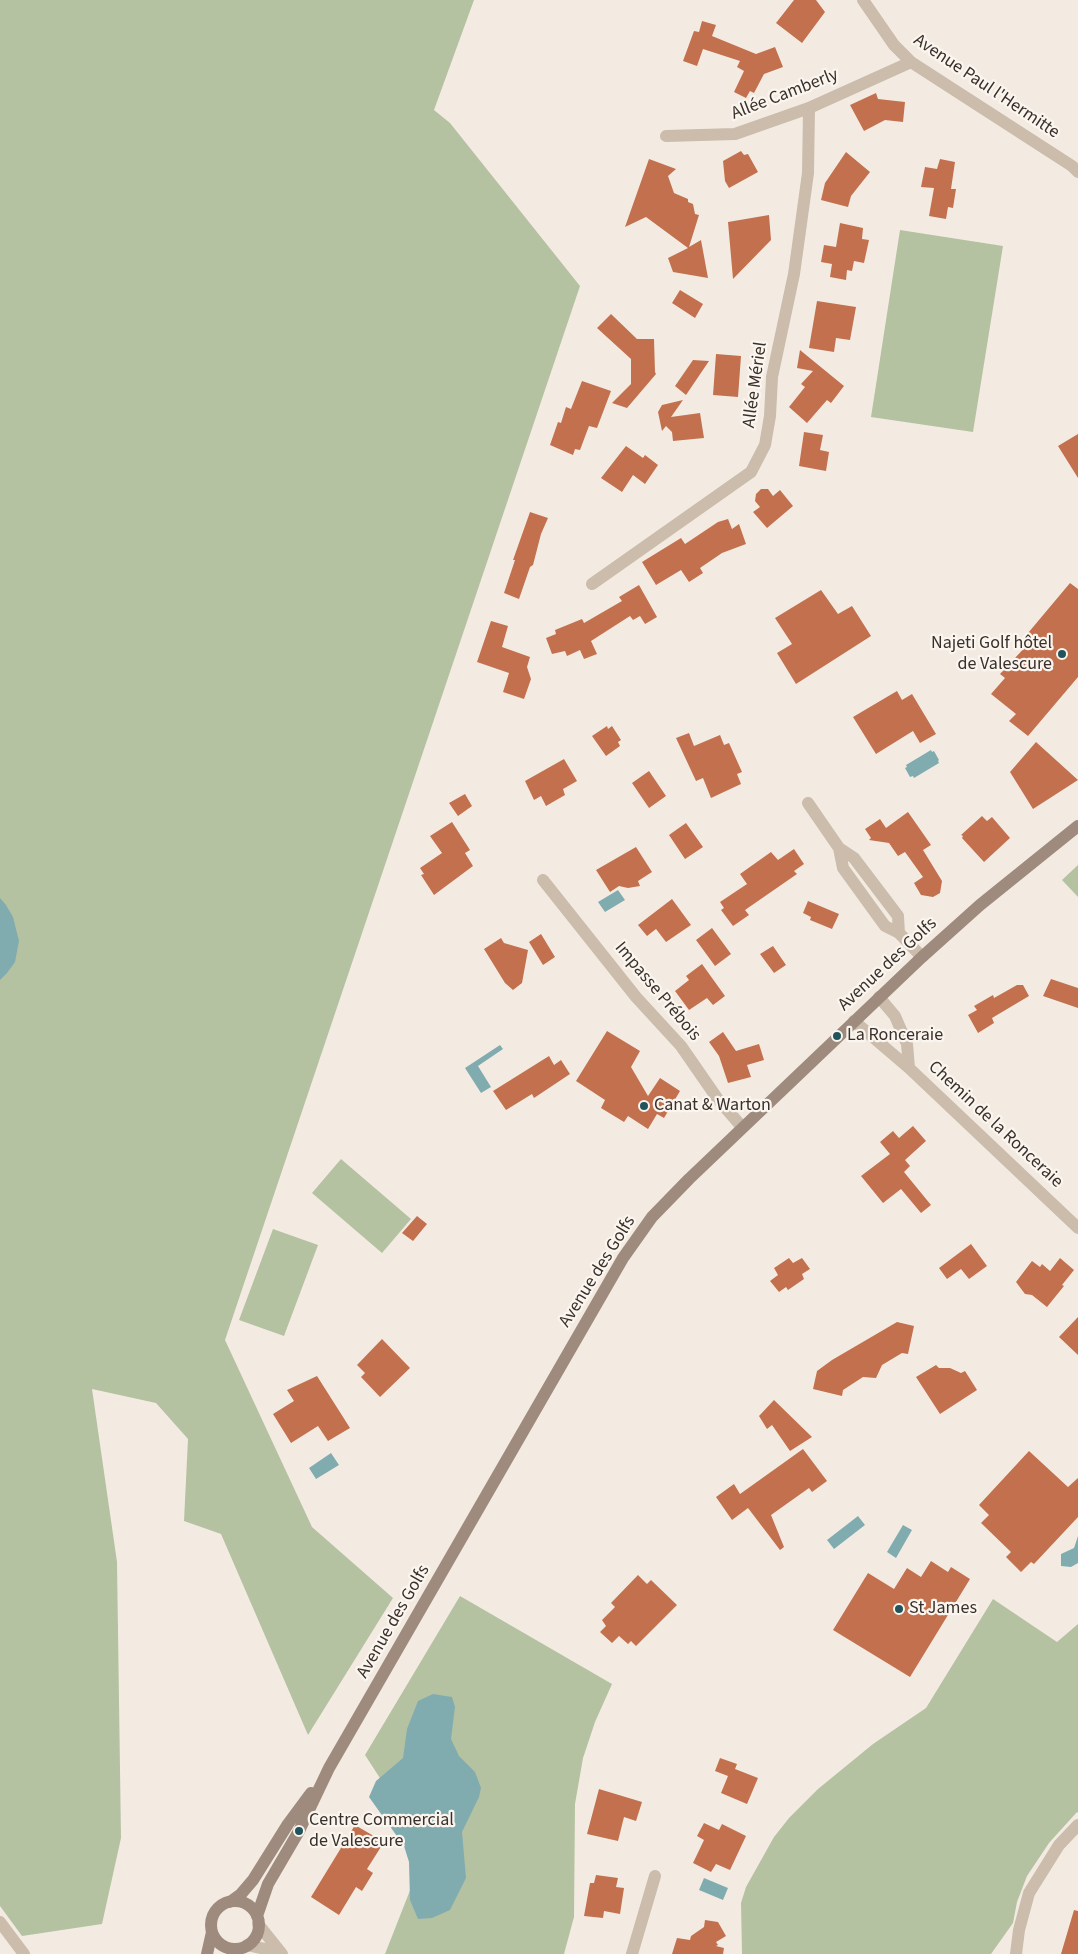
<!DOCTYPE html>
<meta charset="utf-8">
<style>
body{margin:0}
canvas{display:block;background:#f3ebe1}
</style>
<canvas width="1078" height="1954"></canvas>
<script>
const g = document.querySelector('canvas').getContext('2d');
g.lineJoin = 'round';
function paint(path, color) {
  g.fillStyle = color;
  g.fill(path, 'evenodd');
}
function toPath(rows) {
  const path = new Path2D();
  for (const r of rows) {
    if (r.length === 3) {
      path.moveTo(r[0] + r[2], r[1]);
      path.arc(r[0], r[1], r[2], 0, 2 * Math.PI);
      continue;
    }
    path.moveTo(r[0], r[1]);
    for (let i = 2; i < r.length; i += 2) path.lineTo(r[i], r[i + 1]);
  }
  return path;
}
function stroke(path, color, width, dash) {
  g.strokeStyle = color;
  g.lineWidth = width;
  g.lineCap = dash ? 'butt' : 'round';
  g.setLineDash(dash || []);
  g.stroke(path);
}
function label(font, color, halo, rows, align = 'center') {
  g.font = font + ' "Source Sans 3",sans-serif';
  g.lineWidth = 4.5;
  g.setLineDash([]);
  g.textBaseline = 'middle';
  g.strokeStyle = halo;
  g.fillStyle = color;
  for (const [text, x, y, turn = 0] of rows) {
    g.save();
    g.translate(x, y);
    g.rotate((+turn || 0) * Math.PI / 180);
    g.textAlign = isNaN(turn) ? turn : align;
    if (halo) g.strokeText(text, 0, 0);
    g.fillText(text, 0, 0);
    g.restore();
  }
}
const green = toPath([
 [0,0,474,0,434,110,450,123,580,286,225,1340,312,1527,393,1598,308,1735,221,1534,184,1521,188,1439,156,1403,92,1389,117,1562,121,1838,102,1924,22,1936,0,1906],
 [900,230,1003,246,973,432,871,417],
 [1078,865,1078,897,1062,880],
 [341,1159,411,1219,382,1253,312,1193],
 [273,1229,318,1245,284,1336,239,1320],
 [460,1596,612,1684,595,1722,583,1758,575,1804,574,1917,564,1954,385,1954,418,1870,411,1826,365,1755],
 [993,1599,1057,1642,1078,1624,1078,1813,1077,1812,1049,1843,1027,1876,1017,1902,1013,1923,991,1954,742,1954,741,1903,746,1887,774,1837,789,1818,818,1789,873,1744,926,1708]
]);
const water = toPath([
 [931,750,932,752,934,751,939,760,938,761,939,763,914,778,913,776,910,777,905,768,907,767,906,765],
 [618,890,625,900,605,912,598,902],
 [0,898,6,905,13,917,19,941,15,962,7,973,0,980],
 [500,1045,503,1049,478,1066,491,1087,481,1093,465,1068],
 [331,1453,339,1465,316,1479,309,1468],
 [858,1516,865,1525,834,1549,827,1540],
 [903,1525,912,1530,896,1558,887,1552],
 [1078,1536,1078,1563,1071,1567,1061,1566,1061,1554,1074,1548],
 [433,1694,452,1697,455,1707,451,1739,459,1756,475,1772,481,1788,479,1797,462,1832,466,1878,450,1910,432,1918,418,1919,410,1900,409,1862,404,1846,369,1797,376,1781,403,1758,407,1729,418,1701],
 [704,1878,728,1888,723,1900,699,1890]
]);
const building = toPath([
 [794,0,816,0,825,12,802,43,776,23],
 [702,21,716,25,712,36,756,54,775,47,783,67,764,74,754,93,750,91,746,98,734,92,744,71,737,67,740,61,703,49,697,66,683,61,694,31,699,32],
 [876,93,878,99,905,102,903,122,885,120,864,131,850,105],
 [741,151,744,155,748,154,758,172,729,188,725,181,723,161],
 [846,152,870,172,851,196,848,207,821,200,825,183],
 [649,159,676,169,668,176,674,193,688,199,688,202,693,204,695,214,699,215,689,247,701,240,708,278,673,272,668,258,688,248,646,217,625,227],
 [940,159,955,162,951,189,956,189,953,208,948,207,946,219,929,216,934,188,921,187,925,167,937,169],
 [769,215,771,240,733,279,728,222],
 [840,223,863,228,862,239,869,240,864,263,854,261,852,271,847,270,846,280,830,277,832,264,821,262,824,245,836,247],
 [680,290,703,304,695,318,672,303],
 [817,301,856,307,850,340,836,338,834,352,809,348],
 [611,314,637,339,654,339,655,372,656,374,627,408,612,403,631,384,631,359,597,328],
 [800,350,844,386,831,403,827,400,807,423,789,407,805,387,801,384,813,371,797,368],
 [716,354,741,356,738,397,713,395],
 [693,360,709,361,686,395,675,386],
 [582,381,611,391,597,428,589,426,580,450,575,449,573,455,550,445,558,422,561,423,566,407,571,409],
 [683,400,671,417,700,413,704,438,673,441,672,432,666,426,662,431,658,412,662,405],
 [804,432,823,435,820,450,829,452,826,471,799,466],
 [1078,434,1078,478,1058,446],
 [626,446,643,458,645,455,658,465,645,484,633,475,622,492,601,478],
 [761,489,768,489,773,496,780,490,793,506,767,528,753,512,760,507,755,501,756,494],
 [530,512,548,518,541,534,533,565,530,567,519,599,504,593,515,560,513,560],
 [728,519,732,529,739,524,746,544,722,553,700,568,703,573,689,582,681,570,656,585,642,562,681,538,685,544,718,522],
 [1070,583,1078,589,1078,677,1028,736,1009,721,1016,714,991,694,1005,678,1000,674,1029,643,1023,639],
 [639,585,657,617,645,624,640,616,633,620,630,616,591,641,597,654,584,659,580,650,567,656,565,651,552,654,546,638,556,634,555,630,582,619,584,623,622,601,619,597],
 [821,590,838,614,852,606,871,636,796,684,777,653,792,644,775,618],
 [491,621,508,626,502,647,530,657,527,667,531,679,524,699,503,692,509,673,477,662],
 [897,691,902,700,912,694,936,734,920,743,913,731,876,754,853,717],
 [607,726,608,729,612,726,621,740,618,742,620,746,606,756,592,736],
 [689,733,694,746,720,735,724,745,729,743,742,772,737,774,741,784,711,798,703,778,696,781,676,738],
 [1036,742,1078,780,1033,809,1010,772],
 [564,759,577,781,563,789,565,795,546,806,541,796,534,800,525,781],
 [649,771,666,796,649,808,632,783],
 [465,794,472,806,458,816,449,803],
 [908,812,931,845,923,850,942,881,940,893,933,897,921,895,914,883,923,877,905,852,898,856,889,843,869,840,871,838,865,829,880,819,886,828],
 [982,816,987,821,992,817,1010,838,984,862,962,838,963,836,961,835],
 [452,822,470,850,465,853,473,866,434,895,421,875,424,874,420,868,442,853,430,836],
 [686,823,703,847,685,859,669,835],
 [636,847,652,872,638,881,640,886,628,888,619,886,610,892,596,870],
 [794,849,804,864,794,871,797,874,745,910,749,915,733,926,721,910,724,908,720,902,747,884,740,874,771,852,778,860],
 [672,899,691,925,666,942,656,929,647,936,638,925],
 [808,901,839,914,832,929,810,920,811,917,803,913],
 [712,928,731,954,715,966,696,940],
 [541,934,555,957,543,965,529,942],
 [501,938,504,943,528,950,522,983,513,990,505,983,484,949],
 [773,946,786,965,774,973,760,954],
 [702,964,725,996,713,1005,707,998,689,1010,675,991,689,980,686,976],
 [1051,979,1078,988,1078,1008,1043,996],
 [1017,985,1023,985,1029,996,992,1018,994,1023,978,1033,968,1015,977,1010,974,1006,993,995,994,998],
 [607,1031,640,1051,631,1067,648,1096,660,1078,680,1091,664,1118,657,1114,648,1129,628,1116,624,1122,601,1108,605,1100,576,1081],
 [723,1032,736,1051,759,1044,764,1060,747,1065,751,1077,728,1083,719,1056,709,1042],
 [549,1056,554,1065,561,1060,570,1074,534,1098,532,1094,506,1110,493,1091],
 [913,1126,926,1141,905,1160,910,1166,904,1172,931,1205,921,1213,901,1189,883,1203,861,1176,890,1154,880,1142,893,1131,899,1138],
 [417,1216,427,1224,413,1241,402,1233],
 [971,1244,987,1266,969,1279,961,1269,947,1279,939,1268],
 [789,1258,793,1263,802,1258,810,1269,802,1274,804,1279,788,1290,786,1287,779,1292,770,1281,778,1275,774,1268],
 [1060,1258,1074,1270,1062,1285,1064,1286,1047,1307,1032,1295,1025,1294,1016,1282,1032,1261,1040,1267,1042,1264,1050,1271],
 [1078,1317,1078,1355,1059,1337],
 [897,1322,914,1326,908,1354,902,1353,882,1365,876,1378,863,1377,843,1390,842,1396,813,1389,817,1371,832,1360],
 [382,1339,410,1368,380,1397,361,1377,365,1373,357,1365],
 [936,1365,939,1368,950,1368,961,1373,965,1371,977,1390,940,1414,916,1377],
 [317,1376,350,1428,328,1441,318,1426,291,1443,273,1414,294,1401,287,1390],
 [774,1400,812,1437,790,1451,772,1425,767,1429,759,1416],
 [803,1449,827,1481,812,1492,809,1488,771,1515,784,1547,780,1550,748,1508,732,1520,716,1497,734,1484,740,1494],
 [1029,1451,1068,1487,1078,1478,1078,1517,1034,1564,1031,1562,1021,1572,1006,1557,1011,1552,981,1523,989,1515,979,1505],
 [931,1561,948,1572,951,1567,970,1579,910,1677,833,1630,868,1573,894,1589,907,1568,921,1577],
 [638,1575,647,1584,651,1580,677,1605,636,1646,631,1641,628,1644,619,1636,612,1643,600,1632,606,1626,602,1620,615,1607,611,1603],
 [720,1758,737,1764,735,1769,758,1778,747,1804,721,1793,728,1776,715,1771],
 [599,1789,642,1802,636,1821,624,1817,618,1841,587,1834],
 [704,1823,719,1830,722,1824,746,1836,730,1870,716,1864,711,1872,693,1863,704,1840,697,1836],
 [355,1825,384,1842,367,1869,373,1873,362,1891,356,1887,339,1915,311,1897],
 [596,1875,618,1878,616,1887,624,1888,620,1914,604,1911,603,1918,584,1916,590,1883,594,1883],
 [1074,1910,1078,1911,1078,1954,1061,1954],
 [705,1920,718,1922,726,1936,716,1942,718,1945,716,1946,724,1948,723,1954,672,1954,677,1938,690,1940,691,1936,704,1927]
]);
const minor = toPath([
 [863,0,894,45,911,62,1072,166,1078,172],
 [666,136,735,134,809,108,911,62],
 [592,584,751,472,765,445,770,416,772,377,794,274,808,173,809,108],
 [808,803,839,848,843,868,885,926,899,933,922,957],
 [839,848,854,858,898,916,899,933],
 [543,880,636,997,681,1046,717,1098,742,1127],
 [879,997,895,1016,907,1044,909,1068],
 [854,1021,909,1068,1078,1228],
 [0,1922,24,1954],
 [258,1924,282,1954],
 [247,1945,279,1952],
 [632,1954,655,1876],
 [1016,1954,1019,1930,1029,1893,1059,1845,1078,1825]
]);
const secondary = toPath([
 [235,1925,24],
 [230,1902,241,1894,253,1880,288,1824,311,1793],
 [257,1916,268,1884,299,1831,329,1768,623,1258,652,1217,689,1179,922,957,980,905,1078,826],
 [207,1954,212,1932]
]);
const markers = [
 [1062,654,5,"#21545b"],
 [837,1036,5,"#21545b"],
 [644,1106,5,"#21545b"],
 [899,1609,5,"#21545b"],
 [299,1831,5,"#21545b"]
];
const streetNames = [
 ["Avenue Paul l'Hermitte",986,87,34],
 ["Allée Camberly",785,95,-21],
 ["Allée Mériel",756,385,-82],
 ["Avenue des Golfs",888,965,-43],
 ["Impasse Prébois",657,992,50],
 ["Chemin de la Ronceraie",995,1125,43],
 ["Avenue des Golfs",598,1272,-58],
 ["Avenue des Golfs",394,1622,-60]
];
const poiNames = [
 ["Najeti Golf hôtel",1052,644,"right"],
 ["de Valescure",1052,665,"right"],
 ["La Ronceraie",847,1036],
 ["Canat & Warton",654,1106],
 ["St James",909,1609],
 ["Centre Commercial",309,1821],
 ["de Valescure",309,1842]
];
paint(green, '#b5c2a1');
paint(water, '#80acb0');
paint(building, '#c3704f');
stroke(minor, '#cbbcac', 12);
stroke(secondary, '#9f8b7e', 12);
for (const [x, y, r, color] of markers) {
  const dot = new Path2D();
  dot.arc(x, y, r, 0, 2 * Math.PI);
  g.fillStyle = color;
  g.fill(dot);
  stroke(dot, '#faf5ee', 2);
}
label('18px', '#3a302b', '#faf5ee', streetNames);
label('18px', '#3a302b', '#faf5ee', poiNames, 'left');
</script>
